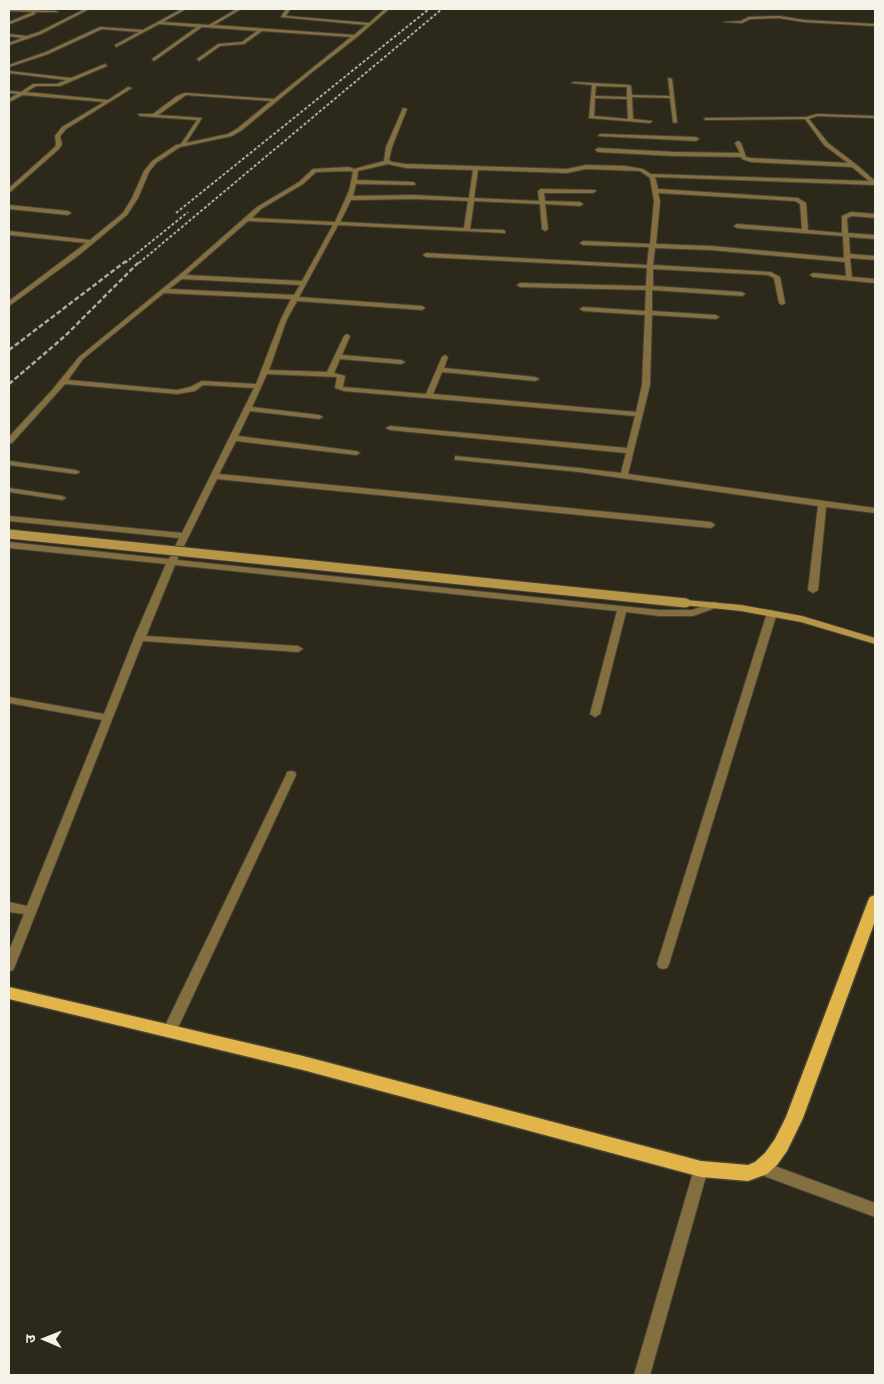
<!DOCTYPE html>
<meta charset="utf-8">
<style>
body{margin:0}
#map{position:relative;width:884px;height:1384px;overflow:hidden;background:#2c281a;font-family:"Open Sans","Noto Sans Devanagari",sans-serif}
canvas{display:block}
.frame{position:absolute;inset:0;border:10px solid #f4f2e9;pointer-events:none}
.north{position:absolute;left:20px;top:1314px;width:50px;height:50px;-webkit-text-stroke:4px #2c281a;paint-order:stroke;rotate:271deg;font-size:14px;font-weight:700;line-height:20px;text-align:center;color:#f4f2e9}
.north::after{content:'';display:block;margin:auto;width:18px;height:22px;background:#f4f2e9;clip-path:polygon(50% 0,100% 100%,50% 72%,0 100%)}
</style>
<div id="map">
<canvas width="884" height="1384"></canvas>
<div class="frame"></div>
<div class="north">उ</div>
</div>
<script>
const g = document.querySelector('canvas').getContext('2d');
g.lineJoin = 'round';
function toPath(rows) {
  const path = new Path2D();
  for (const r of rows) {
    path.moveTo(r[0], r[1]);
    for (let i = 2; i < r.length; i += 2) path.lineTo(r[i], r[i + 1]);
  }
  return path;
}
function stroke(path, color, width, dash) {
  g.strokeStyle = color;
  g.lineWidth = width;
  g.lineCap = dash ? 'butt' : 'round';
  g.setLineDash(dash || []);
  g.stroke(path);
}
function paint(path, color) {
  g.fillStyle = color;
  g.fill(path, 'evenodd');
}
const street = toPath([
 [9,9,56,11,58,12,35,12,35,14,10,24,9,22,33,12,9,11,9,9],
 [85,9,89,9,41,34,9,45,9,43,22,38,9,36,9,34,27,36,39,32,85,9],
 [182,9,186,9,163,22,209,25,237,9,241,9,214,25,354,35,366,25,281,17,286,9,290,9,286,16,369,23,385,9,389,9,357,37,311,73,242,130,232,136,180,147,156,163,149,172,138,198,127,215,79,255,9,306,9,301,86,243,9,235,9,231,90,240,123,213,132,198,144,171,152,161,176,145,181,144,197,120,140,116,138,114,153,114,177,96,185,93,274,99,351,37,262,31,244,44,220,46,199,61,197,59,218,44,242,42,257,31,202,27,154,61,152,59,197,27,159,24,116,47,115,45,139,32,102,29,48,54,9,67,9,65,46,52,100,27,143,30,182,9],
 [186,95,271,101,238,128,228,134,186,143,202,118,158,115,186,95],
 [779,16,804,20,875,24,875,26,804,22,779,18,750,19,742,23,724,22,741,21,749,17,779,16],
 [105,64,107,66,60,86,36,86,26,92,108,100,128,87,132,88,66,129,60,136,62,144,59,149,9,193,9,188,55,147,56,144,55,136,62,127,104,102,23,95,9,102,9,99,17,94,9,93,9,91,21,92,33,84,57,84,66,80,9,73,9,71,71,78,105,64],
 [668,78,672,79,677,122,675,123,673,122,670,98,632,97,633,119,652,121,650,123,589,118,592,85,572,83,574,82,629,85,631,86,632,95,670,96,668,78],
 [596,86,627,87,627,97,595,96,596,86],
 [595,98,627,99,628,119,594,116,595,98],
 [403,108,407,109,392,147,389,160,392,162,406,164,567,169,586,165,625,166,643,169,651,174,869,181,852,167,751,162,742,159,741,157,674,156,598,152,595,150,598,148,674,152,740,153,735,143,738,141,741,143,746,157,751,158,848,163,824,145,805,119,706,120,704,119,706,118,806,117,817,114,875,116,875,118,817,116,809,119,828,143,858,166,875,181,875,185,655,177,658,189,798,198,806,203,808,230,842,233,842,216,851,212,875,214,875,218,852,216,847,218,848,233,875,235,875,239,849,237,850,254,875,256,875,260,850,258,852,277,875,279,875,283,813,277,810,275,813,273,846,276,845,262,711,250,655,248,653,265,771,272,780,277,785,303,782,305,779,303,774,278,768,275,653,269,653,286,742,292,745,294,742,296,652,290,652,311,716,315,719,317,716,319,652,315,650,385,628,474,875,508,875,513,826,507,818,590,813,593,808,590,818,506,579,472,458,460,455,460,455,456,579,468,621,473,626,453,390,430,386,428,390,426,627,448,635,416,344,391,335,388,337,377,267,374,252,407,319,415,323,417,319,419,250,411,238,436,356,451,360,453,356,455,236,441,219,474,711,522,715,525,711,528,217,479,177,560,659,610,692,610,715,602,720,605,718,607,693,616,659,616,626,612,600,714,595,717,590,714,617,611,175,565,146,636,298,646,303,649,298,652,143,641,15,966,13,970,9,971,9,951,24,914,9,912,9,902,27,906,102,720,9,703,9,697,104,714,134,638,166,564,9,548,9,542,169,559,179,538,9,521,9,516,182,533,254,388,203,385,195,391,177,394,65,384,12,443,9,443,9,437,53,389,79,357,183,272,257,207,299,182,313,169,349,167,354,169,384,161,386,147,403,108],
 [388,164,406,168,473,170,469,198,415,195,353,196,356,184,415,185,415,183,413,182,357,180,358,171,388,164],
 [586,169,640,171,650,178,654,201,650,244,583,241,580,243,583,245,649,247,647,265,426,253,423,255,426,257,647,268,646,286,520,283,517,285,520,287,646,290,645,311,583,307,580,309,583,311,645,315,642,385,636,412,433,394,442,372,535,381,539,379,535,377,444,368,448,357,445,355,442,357,426,394,343,387,345,376,334,373,340,359,401,364,405,362,401,360,342,355,350,336,347,334,344,336,327,372,269,370,287,319,297,301,422,310,425,308,422,306,299,297,338,225,505,233,505,231,503,230,470,229,474,201,540,204,542,229,545,231,548,229,545,204,580,206,583,204,580,202,545,201,544,193,593,193,596,191,595,190,541,189,538,191,539,201,474,198,478,170,567,173,586,169],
 [349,171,353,172,349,191,335,222,252,218,261,209,303,184,316,172,349,171],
 [658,193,795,201,800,204,802,229,737,224,734,226,737,228,843,236,844,258,711,246,656,244,660,201,658,193],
 [415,199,468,201,464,228,340,222,351,200,415,199],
 [248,221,333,225,302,281,186,275,248,221],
 [182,279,300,285,294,295,169,289,182,279],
 [164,293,291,299,281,319,256,384,202,381,190,387,177,390,68,380,83,359,164,293],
 [600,134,696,137,699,139,696,141,598,136,600,134],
 [9,205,68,211,71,213,68,215,9,209,9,205],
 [9,461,76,470,80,472,76,474,9,465,9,461],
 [9,488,62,496,66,498,62,500,9,492,9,488],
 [772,610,777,613,669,964,667,968,663,969,659,968,657,964,767,613,772,610],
 [291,771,295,772,296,775,176,1032,174,1036,169,1037,164,1036,162,1032,286,775,287,772,291,771],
 [761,1161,875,1203,875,1217,756,1173,754,1168,756,1163,761,1161],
 [701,1162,706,1164,708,1169,650,1375,634,1375,694,1169,696,1164,701,1162]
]);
const secondary = toPath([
 [686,600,741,605,802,616,875,638,875,644,801,622,741,611,683,605,681,603,686,600]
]);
const primary = toPath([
 [875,895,875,921,803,1118,787,1151,777,1165,767,1174,748,1181,701,1177,303,1070,9,999,9,987,303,1056,701,1161,748,1165,755,1162,765,1153,775,1139,786,1117,868,901,870,897,875,895]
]);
const railFar1 = toPath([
 [176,213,429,9],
 [125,263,188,212],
 [139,263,442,9]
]);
const rail = toPath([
 [9,350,126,261],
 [9,384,65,336,140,261]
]);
const secondaryBridge = toPath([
 [9,534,686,603]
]);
stroke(street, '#484437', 2);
stroke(secondary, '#484437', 2);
stroke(primary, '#484437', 3);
paint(street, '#846f40');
paint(secondary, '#b89647');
paint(primary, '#e1b54a');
stroke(railFar1, '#aca99f', 2, [3, 2]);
stroke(rail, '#aca99f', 2.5, [5, 2.5]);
stroke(secondaryBridge, '#484437', 11, []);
stroke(secondaryBridge, '#b89647', 9);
</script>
